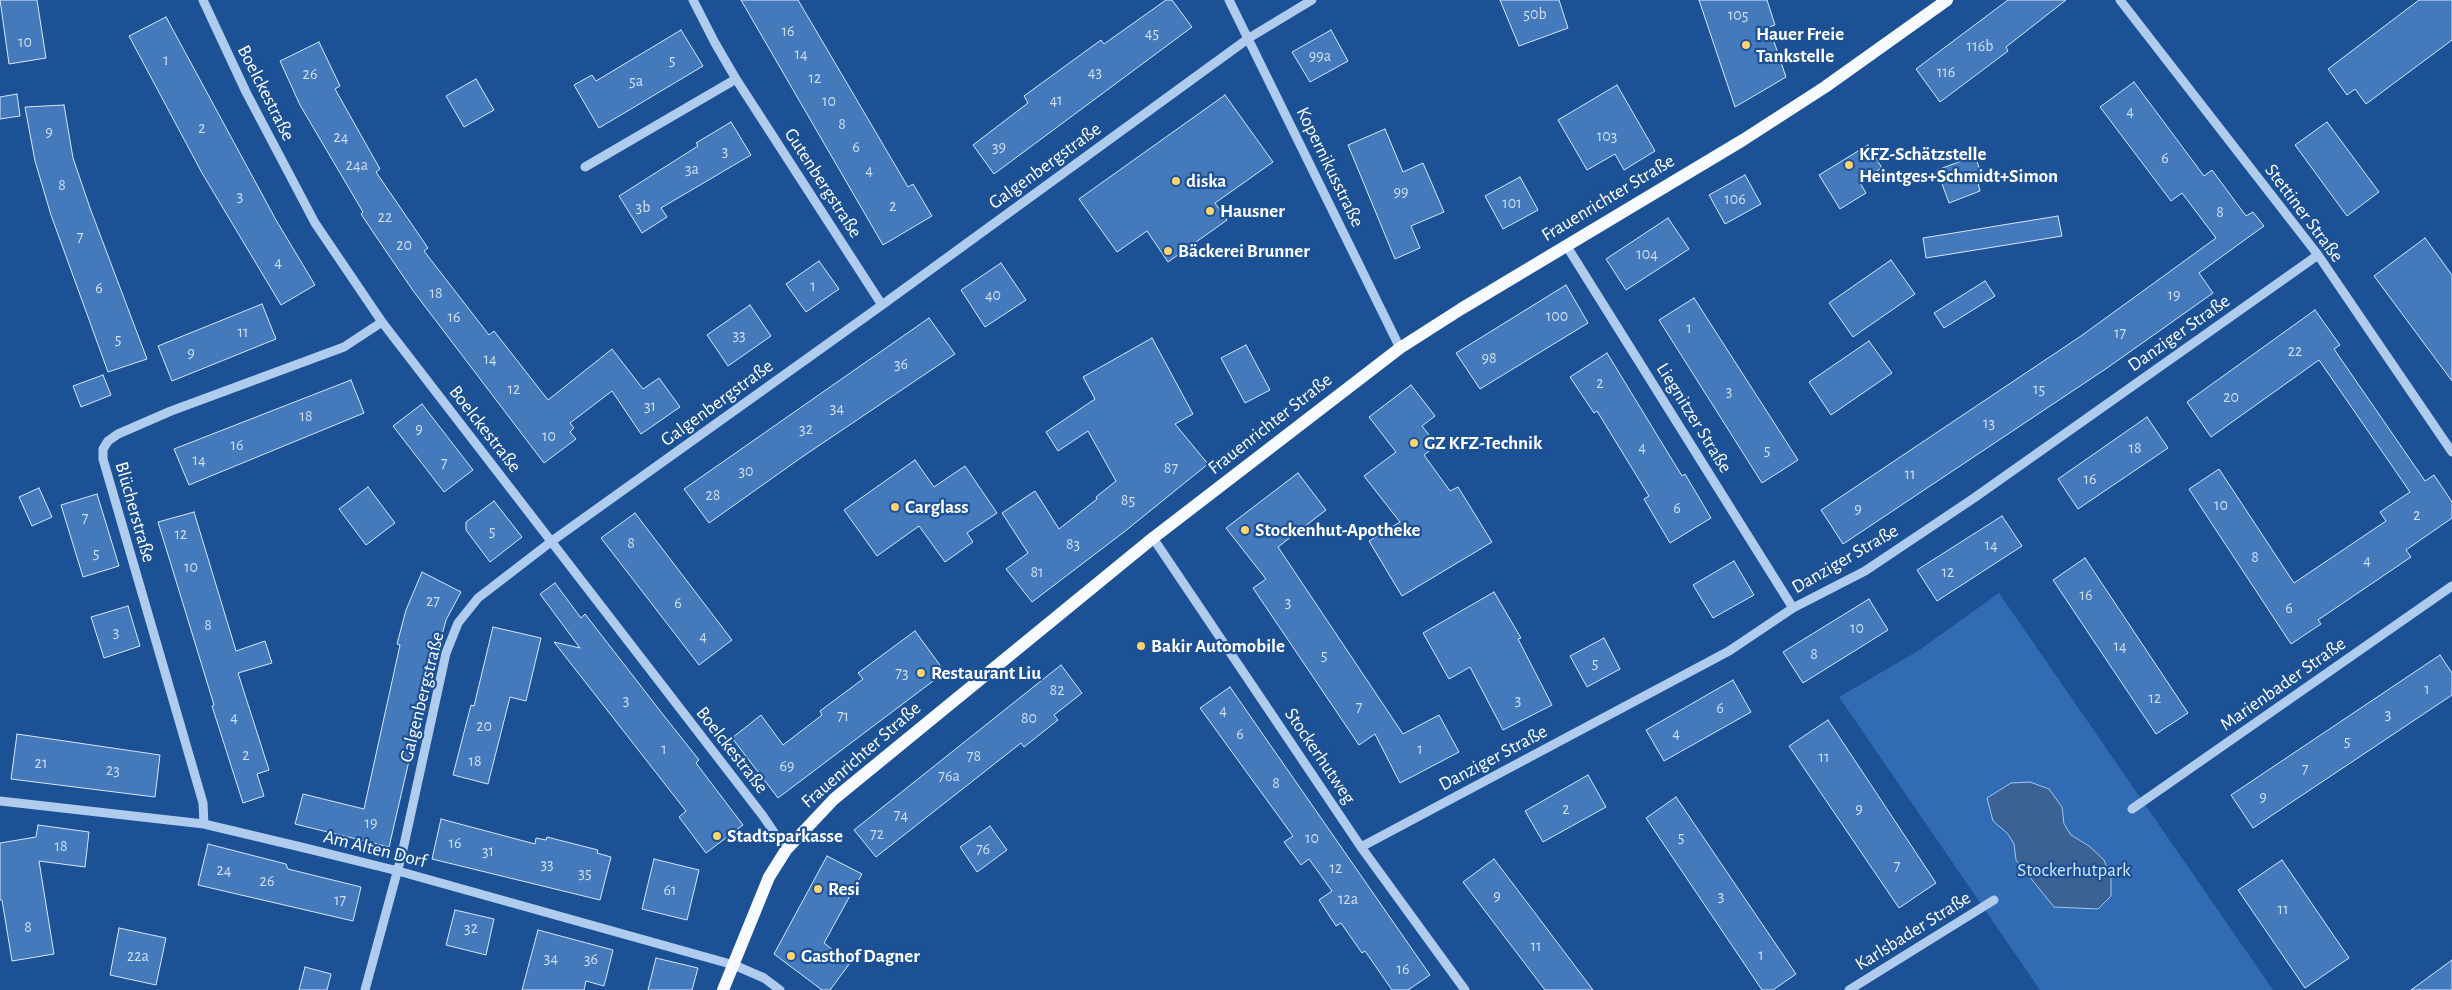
<!DOCTYPE html>
<meta charset="utf-8">
<style>
body{margin:0}
canvas{display:block;background:#1c5195}
</style>
<canvas width="2452" height="990"></canvas>
<script>
const g = document.querySelector('canvas').getContext('2d');
g.lineJoin = 'round';
function paint(path, color) {
  g.fillStyle = color;
  g.fill(path, 'evenodd');
}
function toPath(rows) {
  const path = new Path2D();
  for (const r of rows) {
    path.moveTo(r[0], r[1]);
    for (let i = 2; i < r.length; i += 2) path.lineTo(r[i], r[i + 1]);
  }
  return path;
}
function stroke(path, color, width, dash) {
  g.strokeStyle = color;
  g.lineWidth = width;
  g.lineCap = dash ? 'butt' : 'round';
  g.setLineDash(dash || []);
  g.stroke(path);
}
function label(font, color, halo, rows, align = 'center') {
  g.font = font + ' "Alegreya Sans",sans-serif';
  g.lineWidth = 4.5;
  g.setLineDash([]);
  g.textBaseline = 'middle';
  g.strokeStyle = halo;
  g.fillStyle = color;
  for (const [text, x, y, turn = 0] of rows) {
    g.save();
    g.translate(x, y);
    g.rotate((+turn || 0) * Math.PI / 180);
    g.textAlign = isNaN(turn) ? turn : align;
    if (halo) g.strokeText(text, 0, 0);
    g.fillText(text, 0, 0);
    g.restore();
  }
}
const green = toPath([
 [1999,593,2273,990,2040,990,1839,697,1918,651]
]);
const water = toPath([
 [2030,782,2049,789,2062,807,2064,824,2071,835,2089,846,2104,860,2111,879,2111,896,2098,909,2054,907,2016,860,2014,844,2008,834,1993,821,1987,798,2011,783,2030,782]
]);
const building = toPath([
 [0,0,37,0,46,58,9,64,0,0],
 [741,0,798,0,908,187,913,184,932,216,883,245,741,0],
 [1166,0,1172,0,1192,27,994,174,973,145,1028,103,1024,96,1101,40,1104,44,1166,0],
 [1500,0,1559,0,1568,28,1519,46,1500,0],
 [1699,0,1767,0,1775,25,1769,27,1786,77,1735,107,1699,0],
 [2008,0,2066,0,2006,47,2008,51,1940,102,1916,69,2008,0],
 [2419,0,2452,0,2452,40,2366,104,2355,89,2347,95,2328,69,2419,0],
 [166,17,276,220,315,285,281,305,202,173,129,36,166,17],
 [681,30,703,66,599,128,574,85,592,75,596,81,681,30],
 [1331,30,1348,61,1310,82,1292,52,1331,30],
 [319,42,340,86,335,89,380,169,376,172,428,248,424,251,489,335,494,331,548,400,612,349,643,389,659,378,680,407,641,434,612,391,570,423,574,428,570,432,576,439,544,463,414,292,379,241,361,214,363,212,300,105,280,61,319,42],
 [476,79,494,110,464,127,446,96,476,79],
 [2134,82,2204,176,2212,170,2246,216,2253,212,2264,226,2199,273,2213,293,2107,368,1843,544,1821,510,2081,336,2216,238,2182,193,2171,201,2100,107,2134,82],
 [1617,85,1655,151,1624,170,1615,154,1587,170,1558,120,1617,85],
 [17,94,20,116,0,119,0,97,17,94],
 [1225,95,1273,162,1215,203,1227,220,1168,262,1147,231,1117,252,1079,199,1225,95],
 [64,105,73,158,90,208,147,359,108,372,51,215,35,161,25,107,64,105],
 [731,122,751,155,661,208,667,217,642,233,619,196,698,146,696,143,731,122],
 [2327,122,2379,192,2347,216,2295,145,2327,122],
 [1385,129,1403,172,1423,163,1444,212,1411,226,1420,248,1395,259,1348,145,1385,129],
 [1868,145,1882,168,1859,181,1866,193,1840,209,1819,175,1868,145],
 [1975,156,1984,181,1978,183,1980,191,1949,203,1937,170,1975,156],
 [1745,175,1761,204,1725,224,1709,195,1745,175],
 [1520,177,1538,210,1503,229,1485,196,1520,177],
 [2058,216,2062,236,1926,258,1923,238,2058,216],
 [1668,218,1689,249,1626,290,1606,259,1668,218],
 [2425,238,2452,275,2452,381,2374,276,2425,238],
 [1891,260,1915,294,1853,337,1829,303,1891,260],
 [819,261,839,289,806,312,786,284,819,261],
 [1001,263,1026,300,985,327,961,290,1001,263],
 [1985,281,1995,296,1944,328,1934,313,1985,281],
 [1566,285,1588,323,1480,389,1456,353,1566,285],
 [1694,298,1798,460,1762,483,1659,320,1694,298],
 [262,304,276,339,172,381,158,346,262,304],
 [750,305,771,336,728,366,707,335,750,305],
 [2315,310,2340,345,2334,349,2425,481,2434,475,2452,502,2452,518,2406,550,2411,557,2318,620,2321,624,2291,644,2189,489,2219,469,2294,583,2386,521,2380,512,2410,492,2319,360,2211,437,2187,402,2315,310],
 [929,318,955,354,802,457,709,523,684,489,929,318],
 [1152,338,1193,414,1175,424,1208,464,1124,532,1032,602,1006,569,1028,553,1002,513,1035,491,1059,529,1097,499,1096,497,1116,481,1088,431,1058,451,1046,432,1095,399,1083,377,1152,338],
 [1869,341,1892,373,1831,415,1809,382,1869,341],
 [1246,345,1270,390,1245,403,1221,358,1246,345],
 [1607,353,1682,476,1685,474,1711,518,1670,543,1644,499,1649,496,1597,411,1594,413,1570,377,1607,353],
 [103,375,111,395,81,407,73,386,103,375],
 [351,380,364,413,189,485,174,449,351,380],
 [1411,385,1435,416,1422,426,1437,445,1424,455,1450,491,1458,487,1492,542,1402,596,1369,541,1400,522,1364,476,1396,452,1369,417,1411,385],
 [422,404,473,470,444,492,393,426,422,404],
 [2147,417,2168,448,2078,509,2058,479,2147,417],
 [915,460,934,487,965,466,997,513,967,533,973,542,945,562,919,526,877,556,844,510,915,460],
 [1298,473,1326,510,1278,547,1403,734,1439,715,1459,752,1400,783,1375,734,1359,745,1253,588,1266,579,1226,528,1298,473],
 [368,487,395,523,366,545,339,509,368,487],
 [39,488,52,517,32,526,19,497,39,488],
 [97,494,119,566,83,577,61,505,97,494],
 [494,501,522,537,490,562,466,530,466,522,494,501],
 [194,512,236,651,265,641,272,663,238,673,269,770,257,774,264,796,243,803,212,706,214,705,158,522,194,512],
 [635,513,732,640,699,665,601,538,635,513],
 [2002,516,2022,546,1937,601,1917,570,2002,516],
 [2085,558,2188,713,2156,734,2053,580,2085,558],
 [1734,561,1754,595,1713,618,1693,585,1734,561],
 [422,572,461,592,446,620,437,654,434,653,389,847,295,824,303,794,364,809,400,645,397,644,406,610,422,572],
 [555,583,581,618,585,614,661,712,699,760,696,763,743,825,706,853,679,817,686,811,554,642,580,648,540,594,555,583],
 [1494,592,1521,638,1518,639,1552,705,1503,730,1470,667,1449,679,1423,633,1494,592],
 [1869,599,1888,630,1803,683,1783,652,1869,599],
 [128,606,140,646,104,658,91,617,128,606],
 [493,627,541,638,526,701,510,697,488,784,453,775,471,705,474,706,493,627],
 [915,631,945,672,778,798,732,738,761,715,783,745,822,715,820,711,863,679,858,673,915,631],
 [1604,638,1620,669,1587,687,1570,656,1604,638],
 [2440,655,2452,673,2452,695,2253,828,2231,795,2440,655],
 [1061,665,1082,693,1054,715,1058,720,1024,747,1021,743,876,857,854,830,1061,665],
 [1733,680,1751,712,1664,761,1646,730,1733,680],
 [1230,687,1430,975,1408,990,1392,990,1365,951,1362,953,1341,923,1336,926,1319,900,1332,891,1309,859,1301,865,1284,842,1293,836,1200,708,1230,687],
 [1828,720,1936,883,1899,908,1789,746,1828,720],
 [17,734,160,755,155,797,11,779,17,734],
 [1588,775,1606,807,1543,842,1525,811,1588,775],
 [1676,797,1796,974,1773,990,1762,990,1646,818,1676,797],
 [441,819,535,844,536,838,546,840,547,837,598,850,597,853,611,857,600,900,432,859,441,819],
 [38,825,89,832,85,867,39,861,54,954,12,961,2,900,0,900,0,843,36,837,38,825],
 [990,826,1007,850,977,872,960,847,990,826],
 [208,844,286,864,288,869,361,887,353,921,198,885,208,844],
 [827,856,862,874,824,943,850,963,830,990,822,990,774,954,827,856],
 [654,859,699,870,687,920,642,909,654,859],
 [1494,859,1532,909,1593,990,1545,990,1463,882,1494,859],
 [2282,860,2349,958,2305,988,2238,890,2282,860],
 [455,910,494,919,486,955,446,945,455,910],
 [119,928,166,938,156,985,110,975,119,928],
 [538,930,613,950,604,986,586,981,584,990,522,990,538,930],
 [656,958,698,968,692,990,648,990,656,958],
 [2452,960,2452,990,2411,990,2452,960],
 [305,967,331,974,327,990,299,990,305,967]
]);
const minor = toPath([
 [203,0,246,92,315,223,382,322,763,816,786,850],
 [693,0,715,43,736,79,882,305],
 [1229,0,1400,348],
 [2120,0,2318,255,2452,452],
 [585,167,736,79],
 [1566,245,1793,608],
 [1153,538,1361,847,1465,990],
 [0,801,204,824,305,848,398,871,734,965,764,978,780,990],
 [2132,809,2452,586],
 [204,824,203,803,103,459,103,449,108,441,118,434,171,411,344,347,382,322],
 [1361,847,1729,651,1793,608,1865,571,1974,498,2318,255],
 [365,990,402,854,446,653,458,623,478,598,552,541,882,305,1249,38,1312,0],
 [1849,990,1994,900]
]);
const major = toPath([
 [723,990,769,877,786,850,834,799,1153,538,1400,348,1461,309,1743,140,1825,87,1947,0]
]);
const markers = [
 [1746,45,5,"#ffd46d"],
 [1849,165,5,"#ffd46d"],
 [1176,181,5,"#ffd46d"],
 [1210,211,5,"#ffd46d"],
 [1168,251,5,"#ffd46d"],
 [1414,443,5,"#ffd46d"],
 [895,507,5,"#ffd46d"],
 [1245,530,5,"#ffd46d"],
 [1141,646,5,"#ffd46d"],
 [921,673,5,"#ffd46d"],
 [717,836,5,"#ffd46d"],
 [818,889,5,"#ffd46d"],
 [791,956,5,"#ffd46d"]
];
const numberNames = [
 ["50b",1535,14],
 ["105",1738,15],
 ["16",788,31],
 ["45",1152,33],
 ["10",25,42],
 ["116b",1980,46],
 ["14",801,54],
 ["99a",1320,56],
 ["1",166,60],
 ["5",672,60],
 ["43",1095,72],
 ["116",1946,72],
 ["26",310,74],
 ["12",815,78],
 ["5a",636,81],
 ["41",1056,100],
 ["10",829,101],
 ["4",2130,111],
 ["8",842,124],
 ["2",202,128],
 ["9",49,132],
 ["103",1607,136],
 ["24",341,137],
 ["6",856,147],
 ["39",999,147],
 ["3",725,151],
 ["6",2165,158],
 ["24a",357,165],
 ["3a",692,169],
 ["4",869,170],
 ["8",62,185],
 ["99",1401,192],
 ["3",240,196],
 ["106",1735,199],
 ["101",1512,203],
 ["2",893,206],
 ["3b",643,207],
 ["8",2220,212],
 ["22",385,217],
 ["7",80,237],
 ["20",404,245],
 ["104",1647,254],
 ["4",278,262],
 ["1",813,286],
 ["6",99,288],
 ["18",436,293],
 ["40",993,295],
 ["19",2174,295],
 ["100",1557,316],
 ["16",454,317],
 ["1",1689,328],
 ["11",243,332],
 ["17",2120,333],
 ["33",739,335],
 ["5",118,339],
 ["22",2295,351],
 ["9",191,353],
 ["98",1489,358],
 ["14",490,359],
 ["36",901,364],
 ["2",1600,383],
 ["12",514,389],
 ["15",2039,389],
 ["3",1729,391],
 ["20",2231,397],
 ["31",650,406],
 ["34",837,408],
 ["18",306,416],
 ["13",1989,423],
 ["9",419,429],
 ["32",806,429],
 ["10",549,436],
 ["16",237,445],
 ["4",1642,447],
 ["18",2135,448],
 ["5",1767,450],
 ["14",199,460],
 ["7",444,463],
 ["87",1171,468],
 ["30",746,471],
 ["11",1910,474],
 ["16",2090,479],
 ["28",713,495],
 ["85",1128,500],
 ["10",2221,505],
 ["6",1677,508],
 ["9",1858,509],
 ["2",2417,515],
 ["7",85,518],
 ["5",492,531],
 ["12",181,534],
 ["8",631,543],
 ["83",1073,544],
 ["14",1991,545],
 ["5",96,553],
 ["8",2255,557],
 ["4",2367,560],
 ["10",191,567],
 ["81",1037,572],
 ["12",1948,572],
 ["16",2086,595],
 ["27",433,601],
 ["3",1288,602],
 ["6",678,603],
 ["6",2289,608],
 ["8",208,625],
 ["10",1857,628],
 ["3",116,632],
 ["4",703,636],
 ["14",2120,646],
 ["8",1814,654],
 ["5",1324,655],
 ["5",1595,663],
 ["73",902,673],
 ["1",2427,689],
 ["82",1057,690],
 ["12",2155,698],
 ["3",626,700],
 ["3",1518,700],
 ["7",1359,707],
 ["6",1720,708],
 ["4",1223,710],
 ["3",2388,714],
 ["71",843,716],
 ["4",234,717],
 ["80",1029,718],
 ["20",484,726],
 ["4",1676,733],
 ["6",1240,734],
 ["5",2347,741],
 ["1",664,749],
 ["1",1420,749],
 ["2",246,755],
 ["78",974,756],
 ["11",1824,757],
 ["18",475,761],
 ["21",41,763],
 ["69",787,766],
 ["7",2305,769],
 ["23",113,770],
 ["76a",949,776],
 ["8",1276,783],
 ["9",2263,797],
 ["2",1566,809],
 ["9",1859,809],
 ["74",901,815],
 ["19",371,823],
 ["72",877,834],
 ["5",1681,837],
 ["10",1312,838],
 ["16",455,843],
 ["18",61,846],
 ["76",983,849],
 ["31",488,851],
 ["33",547,864],
 ["7",1897,866],
 ["12",1336,868],
 ["24",224,870],
 ["35",585,873],
 ["26",267,881],
 ["61",670,890],
 ["9",1497,896],
 ["3",1721,896],
 ["12a",1348,899],
 ["17",340,900],
 ["11",2283,909],
 ["8",28,927],
 ["32",471,928],
 ["11",1536,946],
 ["1",1761,955],
 ["22a",138,956],
 ["34",551,958],
 ["36",591,959],
 ["16",1403,969]
];
const poiNames = [
 ["Hauer Freie",1756,34],
 ["Tankstelle",1756,56],
 ["KFZ-Schätzstelle",1859,154],
 ["Heintges+Schmidt+Simon",1859,176],
 ["diska",1186,181],
 ["Hausner",1220,211],
 ["Bäckerei Brunner",1178,251],
 ["GZ KFZ-Technik",1424,443],
 ["Carglass",905,507],
 ["Stockenhut-Apotheke",1255,530],
 ["Bakir Automobile",1151,646],
 ["Restaurant Liu",931,673],
 ["Stadtsparkasse",727,836],
 ["Resi",828,889],
 ["Gasthof Dagner",801,956]
];
const streetNames = [
 ["Boelckestraße",266,93,63],
 ["Galgenbergstraße",1045,166,-36],
 ["Kopernikusstraße",1330,167,64],
 ["Gutenbergstraße",823,183,57],
 ["Frauenrichter Straße",1608,198,-31],
 ["Stettiner Straße",2304,213,53],
 ["Danziger Straße",2179,333,-35],
 ["Galgenbergstraße",717,403,-36],
 ["Liegnitzer Straße",1694,418,58],
 ["Frauenrichter Straße",1270,424,-38],
 ["Boelckestraße",485,429,52],
 ["Blücherstraße",135,512,74],
 ["Danziger Straße",1845,559,-30],
 ["Marienbader Straße",2283,684,-35],
 ["Galgenbergstraße",422,697,-76],
 ["Boelckestraße",732,750,52],
 ["Frauenrichter Straße",861,755,-41],
 ["Stockerhutweg",1320,756,56],
 ["Danziger Straße",1493,758,-28],
 ["Am Alten Dorf",375,849,14],
 ["Karlsbader Straße",1913,931,-32]
];
const parkNames = [
 ["Stockerhutpark",2074,870]
];
paint(green, '#306bb3');
paint(water, '#3b6292');
stroke(water, '#a2c7f1', 1);
paint(building, '#447abc');
stroke(building, '#d5e6fb', 1);
stroke(minor, '#afccef', 9);
stroke(major, '#f7faff', 12);
for (const [x, y, r, color] of markers) {
  const dot = new Path2D();
  dot.arc(x, y, r, 0, 2 * Math.PI);
  g.fillStyle = color;
  g.fill(dot);
  stroke(dot, '#1c5195', 2);
}
label('16px', '#d0deee', null, numberNames);
label('bold 19px', '#fff', '#1c5195', poiNames, 'left');
label('19px', '#fff', '#1c5195', streetNames);
label('19px', '#d5e6fb', '#1c5195', parkNames);
</script>
